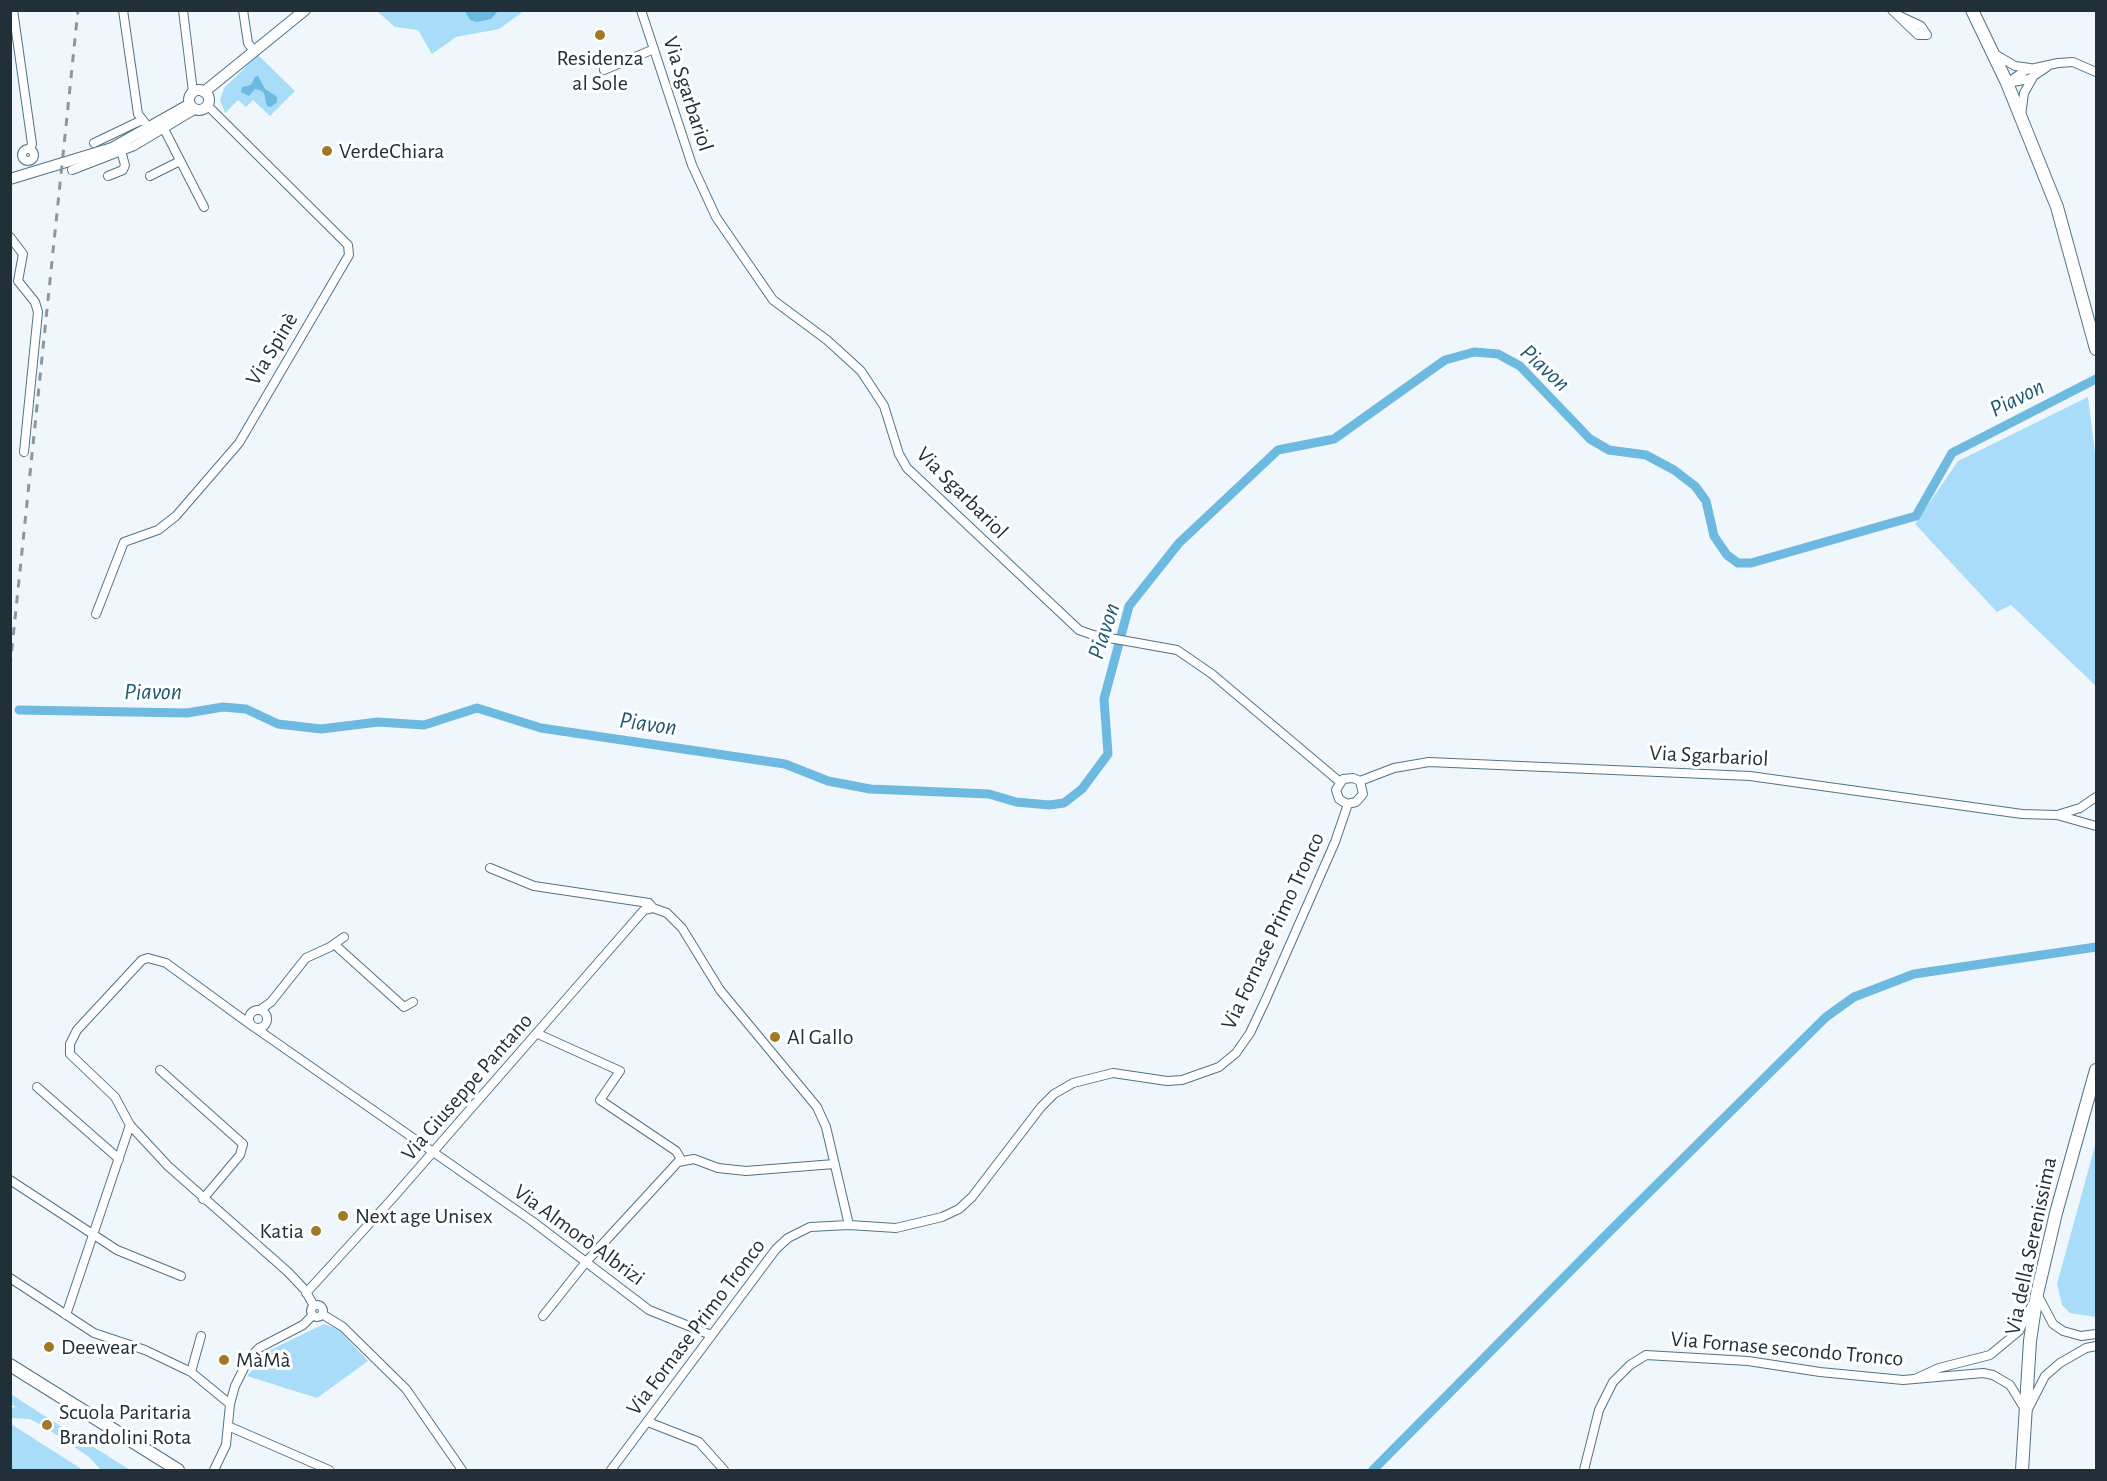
<!DOCTYPE html>
<meta charset="utf-8">
<style>
body{margin:0}
#map{position:relative;width:2107px;height:1481px;overflow:hidden;background:#f0f7fc;font-family:"Alegreya Sans",sans-serif}
canvas{display:block}
.frame{position:absolute;inset:0;border:12px solid #213038;pointer-events:none}
</style>
<div id="map">
<canvas width="2107" height="1481"></canvas>
<div class="frame"></div>
</div>
<script>
const g = document.querySelector('canvas').getContext('2d');
g.lineJoin = 'round';
function paint(path, color) {
  g.fillStyle = color;
  g.fill(path, 'evenodd');
}
function toPath(rows) {
  const path = new Path2D();
  for (const r of rows) {
    if (r.length === 3) {
      path.moveTo(r[0] + r[2], r[1]);
      path.arc(r[0], r[1], r[2], 0, 2 * Math.PI);
      continue;
    }
    path.moveTo(r[0], r[1]);
    for (let i = 2; i < r.length; i += 2) path.lineTo(r[i], r[i + 1]);
  }
  return path;
}
function stroke(path, color, width, dash) {
  g.strokeStyle = color;
  g.lineWidth = width;
  g.lineCap = dash ? 'butt' : 'round';
  g.setLineDash(dash || []);
  g.stroke(path);
}
function label(font, color, halo, rows, align = 'center') {
  g.font = font + ' "Alegreya Sans",sans-serif';
  g.lineWidth = 6;
  g.setLineDash([]);
  g.textBaseline = 'middle';
  g.strokeStyle = halo;
  g.fillStyle = color;
  for (const [text, x, y, turn = 0] of rows) {
    g.save();
    g.translate(x, y);
    g.rotate((+turn || 0) * Math.PI / 180);
    g.textAlign = isNaN(turn) ? turn : align;
    if (halo) g.strokeText(text, 0, 0);
    g.fillText(text, 0, 0);
    g.restore();
  }
}
const green = toPath([
 [524,11,499,29,456,37,432,54,418,30,395,27,378,12],
 [258,55,295,91,270,116,253,100,246,107,238,100,225,113,220,100,224,88],
 [2088,397,2096,461,2096,686,2011,605,1997,612,1915,524,1958,461],
 [2096,1142,2096,1317,2070,1313,2062,1305,2057,1284],
 [324,1324,338,1329,368,1361,317,1398,247,1376,266,1352],
 [11,1394,40,1413,130,1470,101,1470,89,1457,40,1424,29,1419,11,1418,11,1408,16,1407,11,1404],
 [11,1424,83,1470,11,1470]
]);
const water = toPath([
 [465,11,465,10,498,11,491,19,477,22,470,20],
 [258,76,265,89,277,97,277,102,271,107,267,106,264,93,260,90,255,89,249,96,241,92,242,87,251,85,255,77]
]);
const canal = toPath([
 [19,710,187,713,223,707,246,709,278,724,321,729,378,722,424,725,477,708,541,728,785,764,828,781,870,789,989,794,1016,802,1049,805,1064,803,1082,789,1108,754,1104,699,1129,606,1179,543,1278,450,1334,439,1445,360,1474,352,1498,354,1520,366,1590,439,1609,450,1646,455,1674,470,1695,486,1706,501,1714,536,1727,555,1738,563,1751,563,1916,516,1952,453,2096,379],
 [1373,1470,1608,1233,1826,1017,1854,997,1914,974,2096,947]
]);
const minor = toPath([
 [13,10,32,144,30,149],
 [123,10,138,114,150,129],
 [183,10,193,92],
 [243,10,248,43,254,51],
 [641,10,692,165,716,217,773,300,827,340,861,371,884,406,899,454,907,468,1079,630,1093,635,1177,650,1212,674,1340,782],
 [1892,10,1918,35,1927,35,1921,26,1900,16],
 [1993,53,2015,66,2030,68],
 [604,70,654,49],
 [2007,83,2026,70,2058,63,2073,62,2096,72],
 [2007,83,2029,79,2047,67],
 [2021,116,2024,93,2033,77],
 [164,129,204,207],
 [94,143,142,120],
 [28,155,6],
 [72,170,134,146,196,109],
 [108,176,123,170,125,165,121,151],
 [150,176,180,161],
 [10,237,23,254,18,281,35,302,38,312,24,452],
 [96,614,124,542,158,530,176,516,239,443,349,255,348,245,207,105],
 [1360,781,1363,794,1356,802,1347,804,1339,799,1336,790,1343,779,1353,778,1360,781,1394,768,1429,762,1750,776,2022,814,2057,815,2096,826],
 [2060,814,2080,808,2096,797],
 [490,868,534,886,649,903,653,908,667,913,682,928,720,990,817,1107,826,1127,849,1225],
 [334,944,404,1007,413,1002],
 [258,1019,9],
 [260,1010,271,1002,306,958,330,947,344,937],
 [251,1025,166,963,148,958,142,960,77,1030,70,1044,70,1054,115,1097,130,1125,168,1166,288,1272,305,1290,314,1306],
 [254,1027,532,1221,649,1310,711,1335],
 [538,1034,620,1071,600,1100,676,1151,682,1161],
 [160,1070,243,1144,240,1155,203,1199],
 [37,1087,119,1159],
 [10,1180,117,1250,181,1276],
 [10,1278,94,1333,145,1350,191,1372,230,1404],
 [306,1293,391,1200,644,910,653,908],
 [2037,1294,2053,1324,2063,1331,2081,1336,2096,1334],
 [317,1311,6],
 [322,1314,343,1327,406,1389,462,1470],
 [66,1315,130,1125],
 [543,1316,586,1262,678,1162,694,1159,718,1168,746,1171,834,1164],
 [191,1372,201,1336],
 [1917,1378,1939,1368,1990,1355,2019,1331,2032,1305],
 [2028,1409,2045,1376,2060,1363,2086,1348,2096,1346],
 [648,1422,699,1442,724,1470],
 [228,1426,329,1470],
 [214,1470,226,1445,230,1404,235,1386,249,1358,259,1348,303,1325,313,1315],
 [611,1470,776,1249,788,1238,810,1227,849,1225,896,1228,942,1217,959,1209,972,1197,1041,1107,1054,1094,1073,1083,1113,1073,1167,1081,1182,1080,1219,1067,1236,1053,1250,1033,1266,999,1335,842,1348,804],
 [1584,1470,1599,1410,1613,1382,1630,1365,1646,1355,1748,1361,1820,1372,1903,1380,1983,1373,1993,1375,2010,1385,2026,1411]
]);
const tertiary = toPath([
 [199,100,10],
 [204,92,305,10],
 [10,179,112,148,190,104]
]);
const secondary = toPath([
 [1972,10,2007,83,2057,207,2096,349],
 [10,1365,178,1470],
 [2022,1470,2030,1341,2037,1294,2056,1213,2096,1070]
]);
const rail = toPath([
 [10,667,78,10]
]);
const markers = [
 [600,35,6,"#a07926"],
 [327,151,6,"#a07926"],
 [775,1037,6,"#a07926"],
 [343,1216,6,"#a07926"],
 [316,1231,6,"#a07926"],
 [49,1347,6,"#a07926"],
 [224,1360,6,"#a07926"],
 [47,1425,6,"#a07926"]
];
const poiNames = [
 ["Residenza",600,58,"center"],
 ["al Sole",600,83,"center"],
 ["VerdeChiara",339,151],
 ["Al Gallo",787,1037],
 ["Next age Unisex",355,1216],
 ["Katia",304,1231,"right"],
 ["Deewear",61,1347],
 ["MàMà",236,1360],
 ["Scuola Paritaria",59,1412],
 ["Brandolini Rota",59,1437]
];
const streetNames = [
 ["Via Sgarbariol",688,94,72],
 ["Via Spinè",272,349,-59],
 ["Via Sgarbariol",962,493,45],
 ["Via Sgarbariol",1709,756,3],
 ["Via Fornase Primo Tronco",1273,931,-65],
 ["Via Giuseppe Pantano",467,1087,-49],
 ["Via Almorò Albrizi",579,1235,36],
 ["Via della Serenissima",2031,1246,-78],
 ["Via Fornase Primo Tronco",696,1327,-53],
 ["Via Fornase secondo Tronco",1787,1349,5]
];
const waterNames = [
 ["Piavon",1545,368,42],
 ["Piavon",2017,398,-27],
 ["Piavon",1104,631,-72],
 ["Piavon",153,692],
 ["Piavon",648,724,8]
];
paint(green, '#a9dcf8');
paint(water, '#6db9e0');
stroke(canal, '#6db9e0', 9);
stroke(minor, '#517385', 10);
stroke(tertiary, '#517385', 12);
stroke(secondary, '#517385', 14);
stroke(minor, '#fff', 8);
stroke(tertiary, '#fff', 10);
stroke(secondary, '#fff', 12);
stroke(rail, '#8c979d', 3, [8, 8]);
for (const [x, y, r, color] of markers) {
  const dot = new Path2D();
  dot.arc(x, y, r, 0, 2 * Math.PI);
  g.fillStyle = color;
  g.fill(dot);
  stroke(dot, '#fff', 2);
}
label('22px', '#213038', '#fff', poiNames, 'left');
label('22px', '#213038', '#fff', streetNames);
label('italic 24px', '#1c5772', '#fff', waterNames);
</script>
